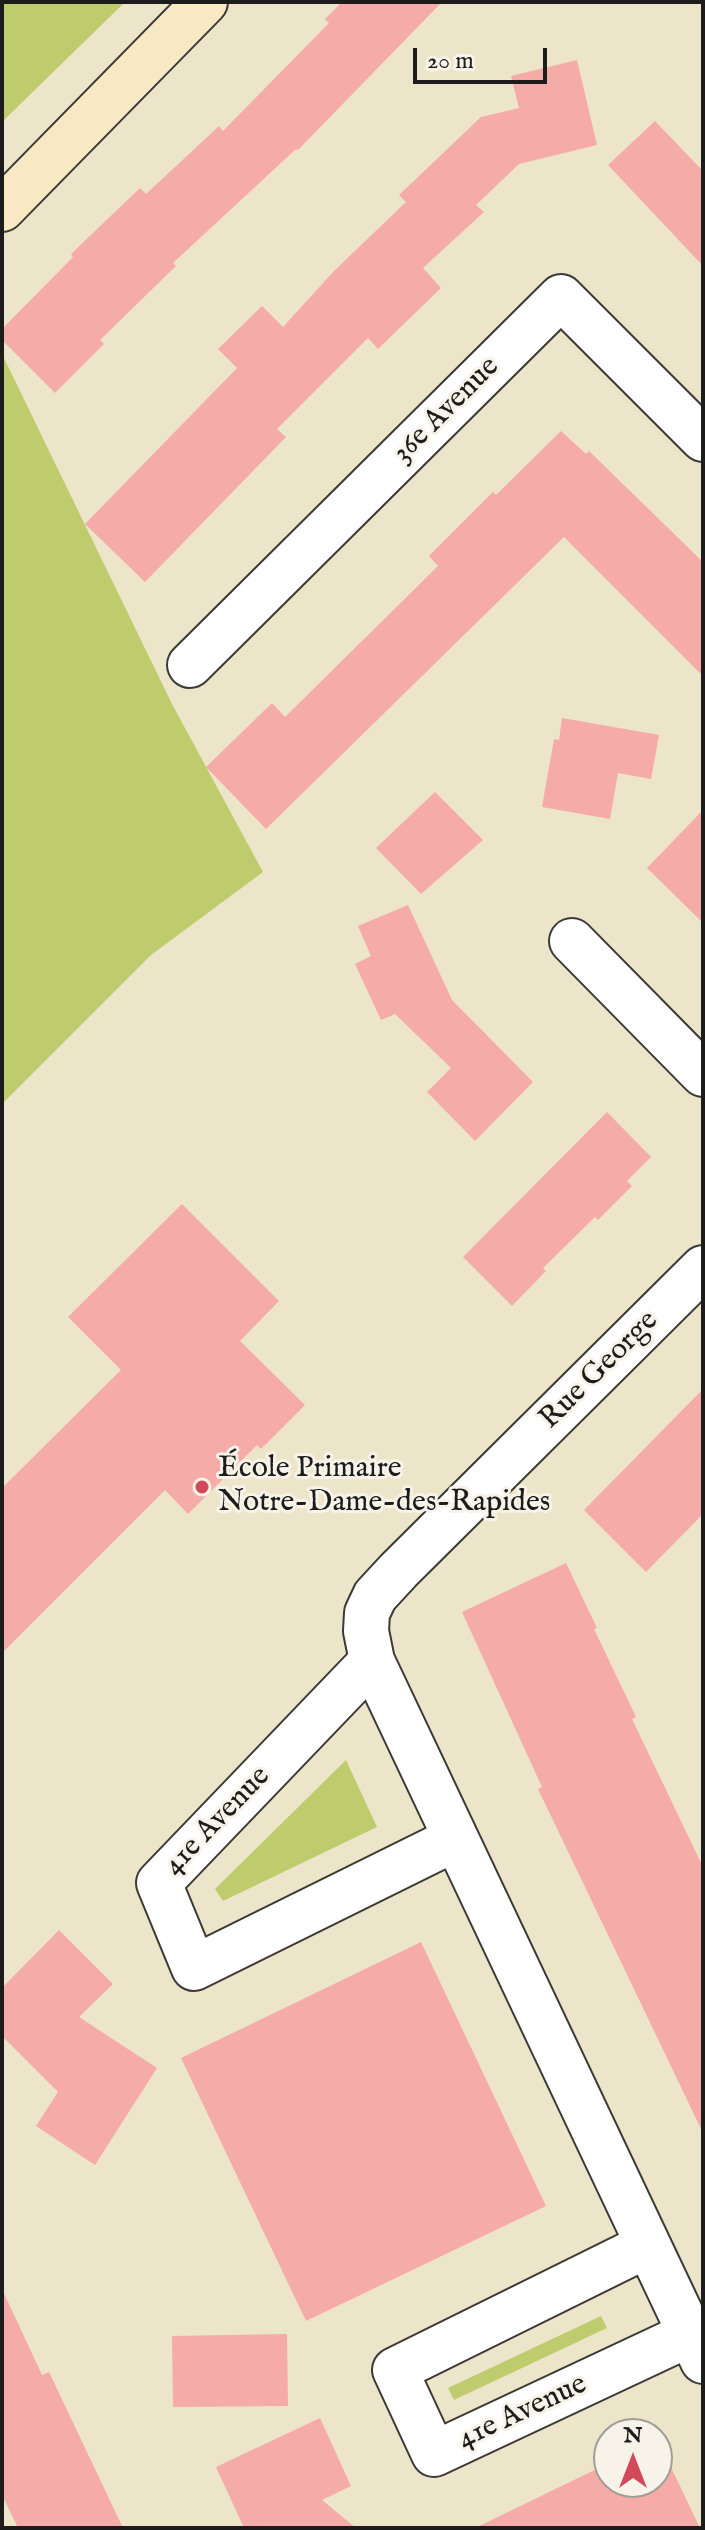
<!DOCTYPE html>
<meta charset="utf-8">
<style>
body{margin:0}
#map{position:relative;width:705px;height:2530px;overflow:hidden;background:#ede5c9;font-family:"IM FELL English",serif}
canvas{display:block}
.frame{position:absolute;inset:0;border:4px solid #1c1c1c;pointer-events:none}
.north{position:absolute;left:593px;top:2418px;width:80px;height:80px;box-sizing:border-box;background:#f7f3e8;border:2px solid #9f9d96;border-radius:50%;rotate:0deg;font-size:22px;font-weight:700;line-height:32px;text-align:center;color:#1c1c1c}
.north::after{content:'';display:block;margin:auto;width:28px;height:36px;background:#d1495b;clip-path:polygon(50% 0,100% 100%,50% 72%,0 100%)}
.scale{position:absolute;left:413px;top:48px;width:134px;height:36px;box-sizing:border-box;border:4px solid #1c1c1c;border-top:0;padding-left:10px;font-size:24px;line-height:28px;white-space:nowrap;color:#1c1c1c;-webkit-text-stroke:6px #f7f3e8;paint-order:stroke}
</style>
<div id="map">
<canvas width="705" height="2530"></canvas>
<div class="frame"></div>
<div class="north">N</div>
<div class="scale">20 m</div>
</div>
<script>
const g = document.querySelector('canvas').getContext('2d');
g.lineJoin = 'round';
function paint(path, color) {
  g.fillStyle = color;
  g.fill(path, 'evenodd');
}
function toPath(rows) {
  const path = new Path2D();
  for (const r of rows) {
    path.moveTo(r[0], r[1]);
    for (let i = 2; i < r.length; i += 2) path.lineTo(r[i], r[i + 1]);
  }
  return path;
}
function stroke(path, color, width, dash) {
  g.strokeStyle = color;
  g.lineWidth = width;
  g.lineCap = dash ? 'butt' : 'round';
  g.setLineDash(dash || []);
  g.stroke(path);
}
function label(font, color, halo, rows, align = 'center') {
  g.font = font + ' "IM FELL English",serif';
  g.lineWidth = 6;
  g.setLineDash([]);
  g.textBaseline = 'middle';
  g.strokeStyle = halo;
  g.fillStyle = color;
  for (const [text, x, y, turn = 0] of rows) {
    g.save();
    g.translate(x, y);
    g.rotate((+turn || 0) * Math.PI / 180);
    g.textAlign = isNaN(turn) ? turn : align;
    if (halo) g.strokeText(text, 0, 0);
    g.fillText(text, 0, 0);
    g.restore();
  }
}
const green = toPath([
 [2,2,125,2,2,122],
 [2,354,172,704,263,872,151,955,2,1104],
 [346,1760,377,1827,223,1901,215,1889],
 [601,2316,607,2328,454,2400,448,2388]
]);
const building = toPath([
 [342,2,442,2,298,150,296,149,173,263,176,266,100,340,104,344,55,393,2,340,2,329,73,257,71,254,140,188,146,194,219,126,223,131,329,23,325,19],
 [577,60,597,145,519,164,476,205,484,212,423,268,441,288,378,349,368,338,277,429,286,437,145,582,85,524,237,368,218,349,262,306,283,327,334,271,406,202,399,195,481,117,519,108,511,76],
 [655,121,703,171,703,266,608,165],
 [561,431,586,454,589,451,703,562,703,676,564,537,266,829,206,767,272,703,285,717,438,566,429,556,493,492,496,495],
 [562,718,659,735,651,779,618,773,610,819,542,807,554,739,559,740],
 [435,792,483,840,421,894,376,848],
 [703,810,703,923,647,868],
 [408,905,452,1000,533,1082,475,1141,427,1092,451,1068,395,1014,381,1020,355,964,371,956,358,926],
 [607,1112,651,1157,627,1181,632,1186,598,1220,595,1217,543,1268,546,1271,512,1306,463,1257],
 [182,1204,279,1301,240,1341,305,1405,261,1449,257,1445,188,1514,165,1490,2,1653,2,1488,121,1370,68,1317],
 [703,1389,703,1514,646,1572,584,1510],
 [566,1563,597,1628,594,1629,636,1717,632,1719,703,1867,703,2133,538,1789,542,1787,462,1612],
 [59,1930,113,1984,79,2017,157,2068,95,2165,36,2126,58,2092,2,2036,2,1988],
 [421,1942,546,2206,306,2321,181,2058],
 [2,2289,42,2375,49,2372,123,2528,18,2528,2,2495],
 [287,2334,288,2406,173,2407,172,2336],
 [320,2418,351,2486,322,2500,356,2528,244,2528,216,2467],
 [658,2440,700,2528,475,2528,609,2463,609,2482,657,2482]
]);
const street = toPath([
 [190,665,561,297,703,439],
 [572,941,703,1074],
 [703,1268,399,1570,375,1596,367,1613,366,1631,372,1661,703,2361],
 [372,1661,159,1883,194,1968,455,1839],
 [648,2245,395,2370,434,2454,690,2334]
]);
const secondary = toPath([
 [2,209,205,2]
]);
const markers = [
 [202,1487,8,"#d1495b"]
];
const streetNames = [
 ["36e Avenue",447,411,-45],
 ["Rue George",600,1371,-45],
 ["41e Avenue",218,1822,-46],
 ["41e Avenue",523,2413,-25]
];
const poiNames = [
 ["École Primaire",218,1470],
 ["Notre-Dame-des-Rapides",218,1504]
];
paint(green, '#bfcc6e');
paint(building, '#f5aba7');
stroke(street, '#3b3a36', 48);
stroke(secondary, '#3b3a36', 48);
stroke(street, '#fff', 44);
stroke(secondary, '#f8e8c3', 44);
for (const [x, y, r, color] of markers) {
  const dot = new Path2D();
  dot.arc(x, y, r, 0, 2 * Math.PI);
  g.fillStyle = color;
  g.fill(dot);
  stroke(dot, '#f7f3e8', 3);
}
label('30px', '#1c1c1c', '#f7f3e8', streetNames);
label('30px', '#1c1c1c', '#f7f3e8', poiNames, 'left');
</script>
